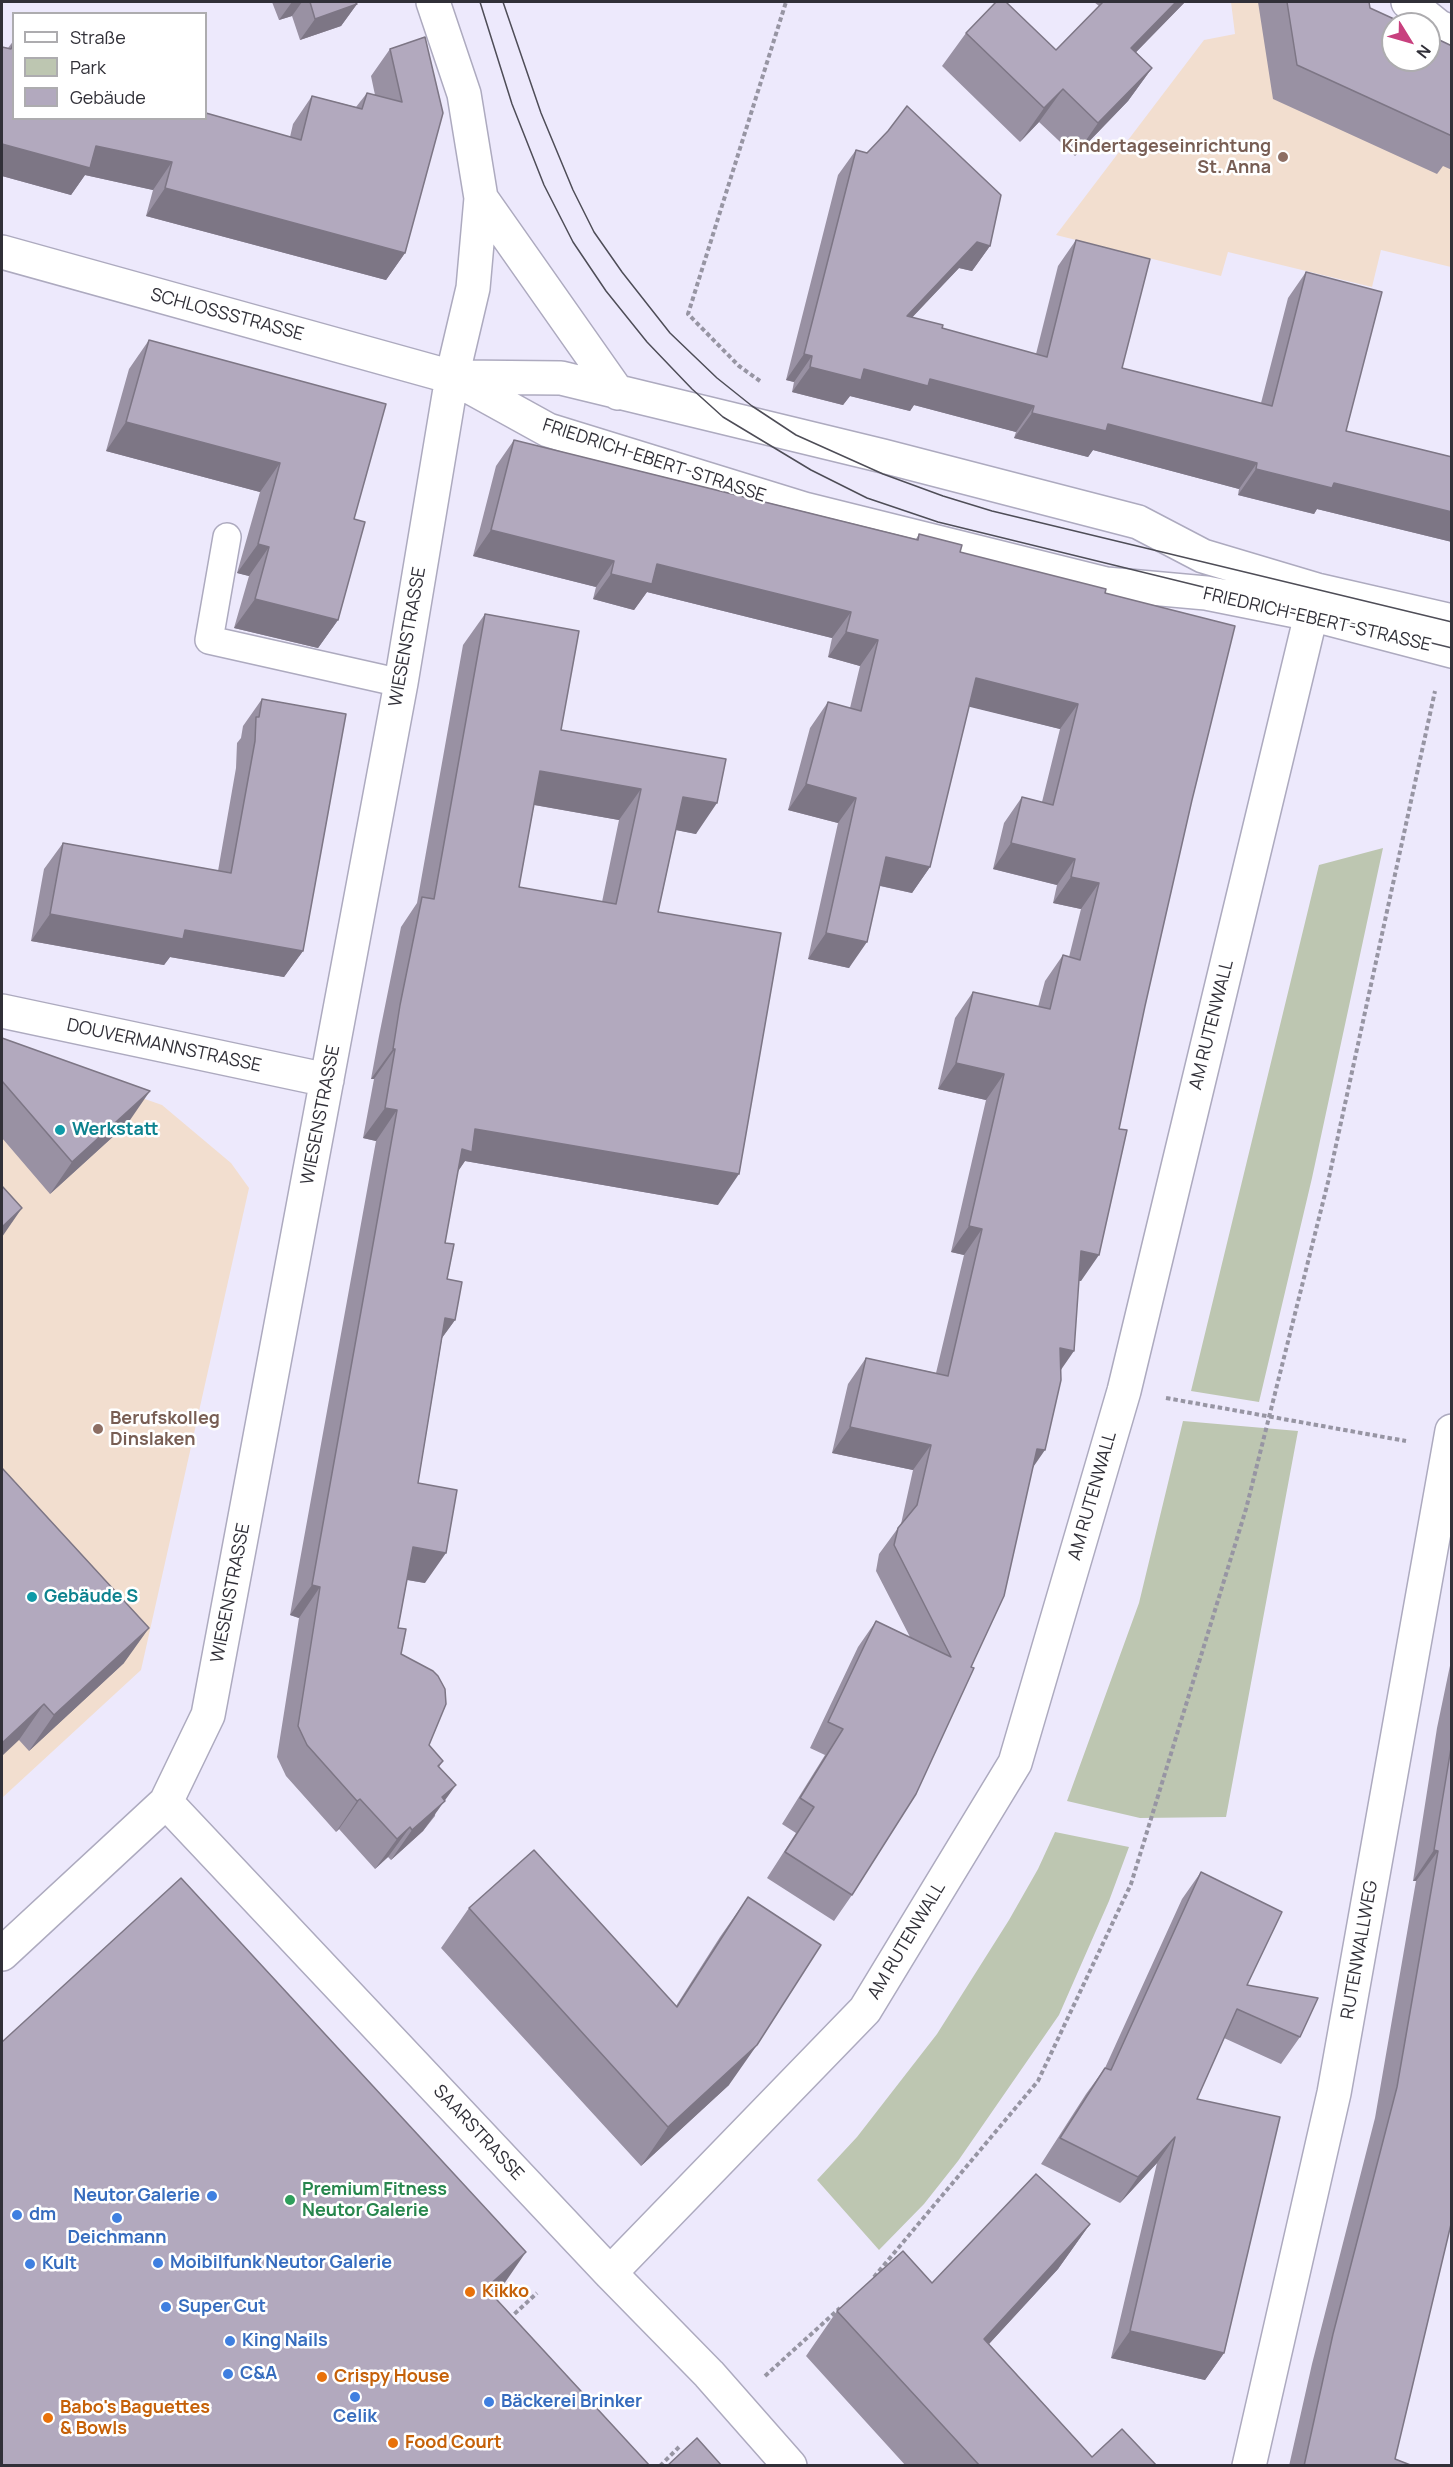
<!DOCTYPE html>
<meta charset="utf-8">
<style>
body{margin:0}
#map{position:relative;width:1453px;height:2467px;overflow:hidden;background:#ede9fc;font-family:Manrope,sans-serif}
canvas{display:block}
.frame{position:absolute;inset:0;border:3px solid #313038;pointer-events:none}
.legend{position:absolute;left:12px;top:12px;width:195px;height:108px;box-sizing:border-box;background:#fff;border:2px solid #adacaf;margin:0;padding:8px 10px;list-style:none;font-size:18px;color:#313038}
.legend li{display:flex;align-items:center;gap:12px;height:30px}
.legend b{width:30px;border:2px solid #adacaf}
.north{position:absolute;left:1381px;top:12px;width:60px;height:60px;box-sizing:border-box;background:#fff;border:2px solid #adacaf;border-radius:50%;rotate:127deg;font-size:16px;font-weight:700;line-height:24px;text-align:center;color:#313038}
.north::after{content:'';display:block;margin:auto;width:21px;height:27px;background:#c8407e;clip-path:polygon(50% 0,100% 100%,50% 72%,0 100%)}
</style>
<div id="map">
<canvas width="1453" height="2467"></canvas>
<div class="frame"></div>
<ul class="legend">
<li><b style="height:8px;background:#fff"></b>Straße</li>
<li><b style="height:16px;background:#bdc6b1"></b>Park</li>
<li><b style="height:16px;background:#b2a9be"></b>Gebäude</li>
</ul>
<div class="north">N</div>
</div>
<script>
const g = document.querySelector('canvas').getContext('2d');
g.lineJoin = 'round';
function paint(path, color) {
  g.fillStyle = color;
  g.fill(path, 'evenodd');
}
function toPath(rows) {
  const path = new Path2D();
  for (const r of rows) {
    path.moveTo(r[0], r[1]);
    for (let i = 2; i < r.length; i += 2) path.lineTo(r[i], r[i + 1]);
  }
  return path;
}
function stroke(path, color, width, dash) {
  g.strokeStyle = color;
  g.lineWidth = width;
  g.lineCap = dash ? 'butt' : 'round';
  g.setLineDash(dash || []);
  g.stroke(path);
}
function label(font, color, halo, rows, align = 'center') {
  g.font = font + ' Manrope,sans-serif';
  g.lineWidth = 5;
  g.setLineDash([]);
  g.textBaseline = 'middle';
  g.strokeStyle = halo;
  g.fillStyle = color;
  for (const [text, x, y, turn = 0] of rows) {
    g.save();
    g.translate(x, y);
    g.rotate((+turn || 0) * Math.PI / 180);
    g.textAlign = isNaN(turn) ? turn : align;
    if (halo) g.strokeText(text, 0, 0);
    g.fillText(text, 0, 0);
    g.restore();
  }
}
const education = toPath([
 [1231,2,1350,2,1393,60,1451,79,1451,267,1381,250,1372,287,1228,252,1221,276,1056,235,1204,40,1235,34],
 [2,1049,162,1105,231,1163,249,1188,141,1670,2,1798]
]);
const green = toPath([
 [1383,848,1312,1178,1259,1402,1191,1391,1319,865],
 [1183,1421,1298,1431,1226,1817,1140,1818,1067,1801,1139,1603],
 [1055,1832,1129,1847,1109,1901,1059,2015,958,2161,924,2204,879,2250,817,2180,857,2137,937,2034,1009,1920,1038,1869]
]);
const path = toPath([
 [760,381,739,366,688,314,786,2],
 [1166,1398,1406,1441],
 [874,2277,1038,2081,1131,1884,1246,1509,1328,1182,1435,691],
 [509,2319,537,2293],
 [765,2376,840,2308],
 [660,2466,679,2447]
]);
const service = toPath([
 [227,537,209,640,401,683]
]);
const minor = toPath([
 [1408,2,1439,27,1452,32],
 [481,198,618,393],
 [2,252,452,377,548,430,804,509,1106,584,1206,593,1311,614,1452,651],
 [457,377,561,378,883,456,1138,522,1203,556,1317,590,1452,621],
 [2,1011,327,1080],
 [166,1802,610,2273,709,2374,790,2466],
 [2,1954,166,1802,208,1715,401,683,452,377,473,288,481,198,464,94,433,2],
 [610,2273,865,2010,1015,1763,1124,1391,1317,590],
 [1249,2466,1334,2093,1452,1431]
]);
const tram = toPath([
 [480,2,512,104,544,185,573,242,606,291,647,342,692,389,723,417,811,470,867,498,938,522,1452,648],
 [503,2,541,113,573,190,594,232,622,272,670,333,717,378,752,406,796,435,883,474,943,496,992,511,1452,622]
]);
const wall = toPath([
 [272,2,355,2,357,4,341,26,300,40,292,16,279,20],
 [1094,2,1185,2,1136,52,1152,68,1128,101,1075,156,1039,122,1020,142,942,66,966,33,1056,50,1099,6],
 [1258,2,1369,2,1370,8,1452,46,1452,170,1443,166,1437,174,1273,99],
 [425,37,443,113,405,253,386,280,146,216,153,190,85,175,71,195,2,176,2,47,8,48,14,40,14,118,206,118,206,113,290,137,293,124,312,96,356,107,367,93,375,95,371,76,390,49],
 [856,150,990,246,972,271,959,268,912,317,942,328,1036,354,1058,266,1076,240,1122,368,1261,403,1288,298,1306,272,1346,431,1452,457,1452,542,1317,509,1314,514,1238,495,1239,489,1093,450,1088,457,1014,438,1016,432,914,405,910,411,850,396,843,405,792,392,794,382,786,380,838,175],
 [149,340,354,519,338,620,318,648,234,628,249,576,237,573,260,492,106,451,129,369],
 [514,440,916,539,919,534,960,552,1105,593,1192,800,1081,1281,1079,1281,1061,1370,1033,1468,852,1895,834,1921,767,1878,796,1833,782,1824,825,1755,810,1748,858,1647,876,1621,910,1637,876,1571,879,1554,901,1524,913,1470,832,1453,848,1384,866,1358,936,1373,964,1255,951,1252,986,1100,938,1089,955,1018,973,992,1038,1007,1045,981,1063,955,1069,957,1081,909,1053,903,1057,885,993,869,1004,823,1022,797,1042,802,1060,729,969,706,930,867,912,893,880,886,849,968,808,959,838,823,788,810,810,728,828,702,850,708,860,666,828,657,832,638,647,592,634,610,593,599,596,587,473,556,496,466],
 [485,614,561,730,726,759,696,834,676,830,658,912,718,1205,465,1161,457,1172,445,1243,447,1279,455,1320,442,1338,418,1483,425,1583,407,1580,398,1628,401,1654,429,1745,443,1761,439,1767,435,1816,423,1831,391,1860,388,1857,375,1869,339,1829,336,1832,286,1776,277,1757,299,1618,290,1615,376,1141,363,1138,374,1079,371,1079,379,1036,401,927,417,903,463,645],
 [534,805,619,820,602,902,519,887],
 [262,699,303,951,284,977,170,957,164,965,31,941,44,869,63,843,218,871,236,768,237,743,241,738,243,726],
 [2,1038,128,1123,50,1194,2,1138],
 [2,1468,124,1663,29,1751,19,1740],
 [1452,1656,1452,2220,1395,2459,1413,2466,1289,2466,1312,2364,1375,2118,1416,1881,1413,1881,1437,1728],
 [1201,1872,1247,1985,1300,2037,1281,2064,1224,2038,1197,2099,1224,2353,1205,2380,1111,2358,1157,2163,1120,2203,1041,2164,1086,2094,1105,2068,1182,1899],
 [748,1897,729,2085,641,2166,441,1948,469,1908,676,2006,720,1937],
 [1090,2224,1058,2269,989,2344,1092,2457,1157,2466,906,2466,806,2356,837,2311,932,2283]
]);
const shadedWall = toPath([
 [292,2,302,2,292,16,279,20],
 [1176,2,1185,2,1108,81,1131,48],
 [357,4,341,26,300,40,315,19],
 [1152,68,1128,101,1075,156,1098,123],
 [1063,89,1039,122,1020,142,1044,108],
 [2,144,96,146,172,162,153,190,85,175,71,195,2,176],
 [165,188,405,253,386,280,146,216],
 [977,242,990,246,972,271,959,268,889,342,907,316],
 [804,354,812,356,794,382,786,380],
 [810,367,864,369,930,379,1034,406,1016,432,914,405,910,411,850,396,843,405,792,392],
 [1032,413,1108,424,1257,463,1239,489,1093,450,1088,457,1014,438],
 [126,422,280,463,260,492,106,451],
 [1256,469,1334,483,1452,512,1452,542,1317,509,1314,514,1238,495],
 [491,530,614,561,596,587,473,556],
 [258,544,269,547,249,576,237,573],
 [657,564,851,612,832,638,647,592,634,610,593,599,611,574],
 [255,599,338,620,318,648,234,628],
 [846,632,878,640,860,666,828,657],
 [976,678,1078,704,1060,729,958,704],
 [540,771,641,789,619,820,518,802],
 [806,784,856,798,838,823,788,810],
 [683,797,717,803,696,834,661,827],
 [1011,843,1075,859,1057,885,993,869],
 [886,857,930,867,912,893,868,883],
 [1071,877,1099,883,1081,909,1053,903],
 [50,914,185,930,303,951,284,977,170,957,164,965,31,941],
 [826,933,867,942,849,968,808,959],
 [393,1049,395,1049,374,1079,371,1079],
 [956,1063,1004,1074,986,1100,938,1089],
 [150,1091,128,1123,50,1194,72,1162],
 [385,1108,397,1110,376,1141,363,1138],
 [475,1129,739,1174,718,1205,465,1161,451,1182,440,1180],
 [22,1208,2,1237,2,1227],
 [969,1226,982,1229,964,1255,951,1252],
 [1081,1251,1099,1255,1081,1281,1063,1277],
 [445,1318,455,1320,433,1350],
 [1060,1348,1074,1351,1056,1377],
 [850,1427,931,1445,913,1470,832,1453],
 [1037,1449,1045,1450,1027,1476],
 [413,1547,446,1553,425,1583,391,1577],
 [312,1585,320,1587,299,1618,290,1615],
 [149,1628,124,1663,29,1751,54,1715],
 [44,1704,19,1740,2,1756,2,1743],
 [456,1785,423,1831,391,1860,412,1830,442,1797],
 [360,1799,339,1829,336,1832,357,1801],
 [410,1827,388,1857,375,1869,397,1839],
 [1434,1850,1438,1851,1416,1881,1413,1881],
 [757,2045,729,2085,641,2166,668,2127],
 [1175,2137,1157,2163,1120,2203,1138,2177],
 [1090,2224,1058,2269,952,2384,984,2339],
 [526,2252,504,2284,464,2320,486,2288],
 [1130,2331,1224,2353,1205,2380,1111,2358]
]);
const building = toPath([
 [310,2,355,2,357,4,315,19,310,2],
 [996,2,1006,2,1056,50,1103,2,1176,2,1131,48,1152,68,1098,123,1063,89,1044,108,966,33,996,2],
 [1287,2,1369,2,1370,8,1405,24,1393,24,1393,60,1429,60,1429,35,1452,46,1452,136,1297,65,1287,2],
 [425,37,443,113,405,253,165,188,172,162,96,146,90,168,2,144,2,47,11,49,14,42,14,118,206,118,206,113,301,140,312,96,362,109,367,93,402,102,390,49,425,37],
 [907,106,1001,195,990,246,977,242,907,316,943,325,942,328,1047,357,1076,240,1150,259,1122,368,1272,406,1306,272,1382,292,1346,431,1452,457,1452,512,1334,483,1332,488,1256,469,1257,463,1108,424,1106,431,1032,413,1034,406,930,379,928,386,864,369,861,380,810,367,812,356,804,354,856,150,867,153,888,131,907,106],
 [149,340,386,404,354,519,365,522,338,620,255,599,269,547,258,544,280,463,126,422,149,340],
 [514,440,918,540,919,534,962,545,960,552,1106,589,1105,593,1235,626,1192,800,1145,1006,1119,1129,1127,1130,1099,1255,1081,1251,1074,1351,1060,1348,1061,1380,1045,1450,1037,1449,1004,1596,971,1667,974,1668,916,1794,852,1895,785,1852,814,1807,800,1798,843,1729,828,1722,876,1621,951,1657,894,1545,898,1528,917,1505,931,1445,850,1427,866,1358,948,1376,982,1229,969,1226,1004,1074,956,1063,973,992,1050,1009,1063,955,1080,960,1099,883,1071,877,1075,859,1011,843,1022,797,1053,805,1078,704,976,678,930,867,886,857,867,942,826,933,856,798,806,784,828,702,861,711,878,640,846,632,851,612,657,564,652,584,611,574,614,561,491,530,514,440],
 [485,614,579,631,561,730,726,759,717,803,683,797,658,912,781,933,739,1174,475,1129,472,1152,462,1149,445,1243,454,1244,447,1279,462,1282,455,1320,445,1318,418,1483,457,1490,446,1553,413,1547,398,1628,406,1629,401,1654,433,1671,438,1676,445,1689,446,1704,429,1745,443,1761,438,1766,456,1785,442,1797,445,1801,412,1830,410,1827,397,1839,360,1799,357,1801,307,1745,298,1726,320,1587,312,1585,397,1110,385,1108,395,1049,393,1049,400,1005,422,897,434,899,485,614],
 [540,771,641,789,616,904,519,887,540,771],
 [262,699,346,714,303,951,185,930,183,939,50,914,63,843,231,873,255,741,256,717,259,717,262,699],
 [2,1038,150,1091,72,1162,2,1081,2,1038],
 [2,1186,22,1208,2,1227,2,1186],
 [2,1468,149,1628,54,1715,44,1704,2,1743,2,1468],
 [1452,1742,1452,2220,1395,2459,1413,2466,1304,2466,1333,2334,1397,2087,1438,1851,1434,1850,1452,1742],
 [534,1850,677,2007,748,1897,821,1945,757,2045,668,2127,469,1908,534,1850],
 [1201,1872,1282,1912,1247,1985,1318,1998,1300,2037,1237,2009,1197,2099,1280,2117,1224,2353,1130,2331,1175,2137,1138,2177,1060,2138,1105,2068,1111,2070,1201,1872],
 [181,1878,526,2252,486,2288,650,2466,2,2466,2,2042,181,1878],
 [1036,2174,1090,2224,984,2339,1092,2457,1122,2429,1157,2466,980,2466,837,2311,903,2251,932,2283,1036,2174],
 [697,2438,722,2466,667,2466,697,2438]
]);
const markers = [
 [1283,157,6,"#8d6e63"],
 [60,1130,6,"#0f9aa8"],
 [98,1429,6,"#8d6e63"],
 [32,1597,6,"#0f9aa8"],
 [212,2196,6,"#3f7fe0"],
 [290,2200,6,"#2e9e5b"],
 [17,2215,6,"#3f7fe0"],
 [117,2218,6,"#3f7fe0"],
 [158,2263,6,"#3f7fe0"],
 [30,2264,6,"#3f7fe0"],
 [470,2292,6,"#e8710a"],
 [166,2307,6,"#3f7fe0"],
 [230,2341,6,"#3f7fe0"],
 [228,2374,6,"#3f7fe0"],
 [322,2377,6,"#e8710a"],
 [355,2397,6,"#3f7fe0"],
 [489,2402,6,"#3f7fe0"],
 [48,2418,6,"#e8710a"],
 [393,2443,6,"#e8710a"]
];
const educationNames = [
 ["Kindertageseinrichtung",1271,147],
 ["St. Anna",1271,168],
 ["Berufskolleg",110,1419,"left"],
 ["Dinslaken",110,1440,"left"]
];
const streetNames = [
 ["SCHLOSSSTRASSE",227,315,15],
 ["FRIEDRICH-EBERT-STRASSE",654,461,18],
 ["FRIEDRICH-EBERT-STRASSE",1317,620,13],
 ["WIESENSTRASSE",408,637,-80],
 ["AM RUTENWALL",1212,1025,-76],
 ["DOUVERMANNSTRASSE",164,1046,12],
 ["WIESENSTRASSE",321,1115,-79],
 ["AM RUTENWALL",1093,1496,-74],
 ["WIESENSTRASSE",231,1593,-79],
 ["AM RUTENWALL",907,1941,-59],
 ["RUTENWALLWEG",1360,1950,-80],
 ["SAARSTRASSE",478,2133,47]
];
const cultureNames = [
 ["Werkstatt",72,1130],
 ["Gebäude S",44,1597]
];
const leisureNames = [
 ["Premium Fitness",302,2190],
 ["Neutor Galerie",302,2211]
];
const shopNames = [
 ["Neutor Galerie",200,2196,"right"],
 ["dm",29,2215],
 ["Deichmann",117,2238,"center"],
 ["Moibilfunk Neutor Galerie",170,2263],
 ["Kult",42,2264],
 ["Super Cut",178,2307],
 ["King Nails",242,2341],
 ["C&A",240,2374],
 ["Bäckerei Brinker",501,2402],
 ["Celik",355,2417,"center"]
];
const foodNames = [
 ["Kikko",482,2292],
 ["Crispy House",334,2377],
 ["Babo's Baguettes",60,2408],
 ["& Bowls",60,2429],
 ["Food Court",405,2443]
];
paint(education, '#f2decf');
paint(green, '#bdc6b1');
stroke(service, '#adaabf', 30);
stroke(minor, '#adaabf', 36);
stroke(path, '#9795a3', 4, [4.5, 3]);
stroke(service, '#fff', 27);
stroke(minor, '#fff', 33);
stroke(tram, '#4e4d57', 1.5);
paint(wall, '#9991a3');
paint(shadedWall, '#7d7685');
paint(building, '#b2a9be');
stroke(building, '#7d7685', 1.5);
for (const [x, y, r, color] of markers) {
  const dot = new Path2D();
  dot.arc(x, y, r, 0, 2 * Math.PI);
  g.fillStyle = color;
  g.fill(dot);
  stroke(dot, '#fff', 2);
}
label('bold 18px', '#785e54', '#fff', educationNames, 'right');
label('18px', '#313038', '#fff', streetNames);
label('bold 18px', '#0d838f', '#fff', cultureNames, 'left');
label('bold 18px', '#27864d', '#fff', leisureNames, 'left');
label('bold 18px', '#366cbe', '#fff', shopNames, 'left');
label('bold 18px', '#c56008', '#fff', foodNames, 'left');
</script>
